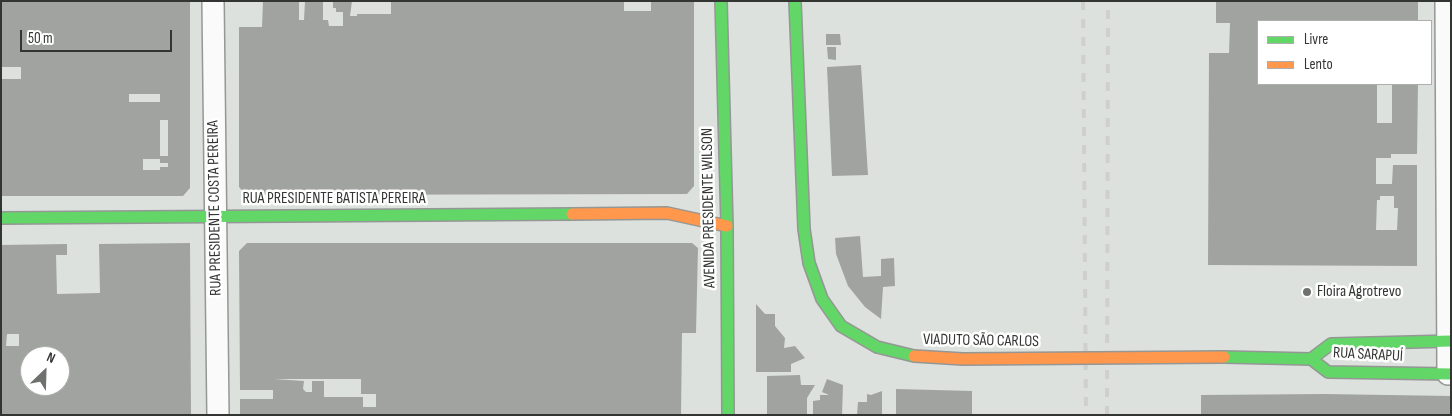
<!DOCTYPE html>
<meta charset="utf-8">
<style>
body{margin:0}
#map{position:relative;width:1452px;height:416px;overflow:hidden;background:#dde1de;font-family:"Sofia Sans Condensed",sans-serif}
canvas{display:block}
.frame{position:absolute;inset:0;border:2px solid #323532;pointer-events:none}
.legend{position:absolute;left:1257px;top:20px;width:175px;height:65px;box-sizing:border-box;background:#fff;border:1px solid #adaead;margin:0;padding:6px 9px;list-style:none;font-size:15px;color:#323532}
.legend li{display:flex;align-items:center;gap:10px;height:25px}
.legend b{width:25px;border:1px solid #adaead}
.north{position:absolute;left:20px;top:346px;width:50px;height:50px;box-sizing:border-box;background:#fff;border:1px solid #adaead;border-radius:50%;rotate:24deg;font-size:14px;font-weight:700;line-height:20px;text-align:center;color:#323532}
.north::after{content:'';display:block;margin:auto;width:18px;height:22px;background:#6e716e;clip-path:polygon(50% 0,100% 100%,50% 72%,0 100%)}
.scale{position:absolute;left:20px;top:30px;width:152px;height:22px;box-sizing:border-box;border:2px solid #323532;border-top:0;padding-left:6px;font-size:15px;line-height:18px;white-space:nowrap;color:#323532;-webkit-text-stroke:4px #fff;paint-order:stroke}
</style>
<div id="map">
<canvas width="1452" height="416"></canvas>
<div class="frame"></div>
<ul class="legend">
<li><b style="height:6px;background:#63d668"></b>Livre</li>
<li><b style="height:6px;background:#ff974d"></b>Lento</li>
</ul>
<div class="north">N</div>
<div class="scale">50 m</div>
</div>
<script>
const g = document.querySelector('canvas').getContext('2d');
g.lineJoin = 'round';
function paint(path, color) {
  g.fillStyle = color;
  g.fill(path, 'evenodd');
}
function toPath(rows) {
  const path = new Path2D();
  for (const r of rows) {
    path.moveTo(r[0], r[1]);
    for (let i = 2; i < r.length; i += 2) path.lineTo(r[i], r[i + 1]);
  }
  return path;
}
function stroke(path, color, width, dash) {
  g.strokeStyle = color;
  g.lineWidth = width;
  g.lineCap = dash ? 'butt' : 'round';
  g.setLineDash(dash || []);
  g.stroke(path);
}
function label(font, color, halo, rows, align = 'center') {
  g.font = font + ' "Sofia Sans Condensed",sans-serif';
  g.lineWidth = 5;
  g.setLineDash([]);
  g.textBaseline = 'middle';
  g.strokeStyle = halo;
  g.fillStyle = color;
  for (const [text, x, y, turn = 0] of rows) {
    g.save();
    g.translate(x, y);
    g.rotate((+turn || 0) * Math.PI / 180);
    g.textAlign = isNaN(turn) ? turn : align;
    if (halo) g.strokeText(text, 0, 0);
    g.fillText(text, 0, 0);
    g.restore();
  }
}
const building = toPath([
 [1,1,190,1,190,188,183,196,1,196,1,79,21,79,21,67,1,67],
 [129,94,160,94,160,102,129,102],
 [160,120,168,120,168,156,160,156],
 [143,159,160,159,160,163,168,163,168,167,160,167,160,170,143,170],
 [263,1,299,1,299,20,304,20,305,1,323,1,323,20,328,20,329,26,343,26,343,12,336,12,336,8,333,8,333,1,352,1,350,16,357,16,357,14,391,14,391,1,624,1,624,11,651,11,651,1,694,1,694,186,687,194,246,195,239,187,239,27,262,27],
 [1216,1,1418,1,1418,21,1258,21,1258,84,1377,84,1377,123,1392,123,1392,84,1418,84,1417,154,1391,154,1391,158,1376,158,1376,184,1392,184,1393,165,1417,165,1417,266,1208,265,1209,53,1229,53,1230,23,1216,23],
 [1380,196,1394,196,1394,208,1398,208,1397,230,1376,230,1377,200,1380,200],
 [826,34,840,34,841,45,826,45],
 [827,47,836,47,836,60,828,59],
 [861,65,868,175,832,176,827,67],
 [860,236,863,277,881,276,881,259,894,258,895,286,883,287,881,319,865,307,848,286,836,254,835,238],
 [190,243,191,415,1,415,1,245,67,244,67,255,56,255,57,294,100,293,99,244],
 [7,334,19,334,19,346,6,346],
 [30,356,60,356,60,386,30,386],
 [247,243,692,243,698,248,696,333,682,333,681,415,240,415,240,399,273,399,273,390,240,390,239,251],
 [274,379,361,379,361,394,376,394,376,407,363,407,363,397,324,397,324,381,312,381,312,392,306,392,303,389,304,381],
 [756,304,765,314,775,314,775,326,785,338,784,348,795,346,805,358,791,364,791,372,756,372],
 [800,375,801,385,815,385,807,398,807,415,767,415,767,376],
 [827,379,843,385,842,415,813,415,813,401,820,400,820,395,829,395,822,392],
 [896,389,972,391,972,415,896,415],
 [882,391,882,415,857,415,858,402,867,402,867,394,871,395],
 [1324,394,1451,396,1451,415,1201,415,1201,395]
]);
const street = toPath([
 [213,1,218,415],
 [1446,1,1448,374]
]);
const fast = toPath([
 [721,1,727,226,728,415],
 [795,1,804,229,809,263,822,299,841,326,877,347,914,356],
 [1,218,572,214],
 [1224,357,1311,359],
 [1311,359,1331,344,1451,341],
 [1311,359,1328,372,1451,374]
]);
const slow = toPath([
 [572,214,667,213,727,226]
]);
const rail = toPath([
 [1083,1,1086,415],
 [1107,415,1108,1]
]);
const slowBridge = toPath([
 [914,356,963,359,1224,357]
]);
const markers = [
 [1307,292,5,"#6e716e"]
];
const streetNames = [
 ["RUA PRESIDENTE BATISTA PEREIRA",334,199],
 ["RUA PRESIDENTE COSTA PEREIRA",215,208,-91],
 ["AVENIDA PRESIDENTE WILSON",709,208,-91],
 ["VIADUTO SÃO CARLOS",981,341,1],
 ["RUA SARAPUÍ",1368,355,3]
];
const poiNames = [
 ["Floira Agrotrevo",1317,292]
];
paint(building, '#a1a3a0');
stroke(street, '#949795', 24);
stroke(fast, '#949795', 14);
stroke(slow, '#949795', 14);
stroke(street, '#fafafa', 21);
stroke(fast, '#63d668', 11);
stroke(slow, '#ff974d', 11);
stroke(rail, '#cfcfcf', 4, [9, 9]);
stroke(slowBridge, '#949795', 14, []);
stroke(slowBridge, '#ff974d', 11);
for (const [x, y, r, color] of markers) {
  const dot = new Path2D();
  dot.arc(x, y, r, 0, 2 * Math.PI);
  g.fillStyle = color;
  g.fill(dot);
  stroke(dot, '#fff', 2);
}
label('16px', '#323532', '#fff', streetNames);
label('16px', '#323532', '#fff', poiNames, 'left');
</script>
